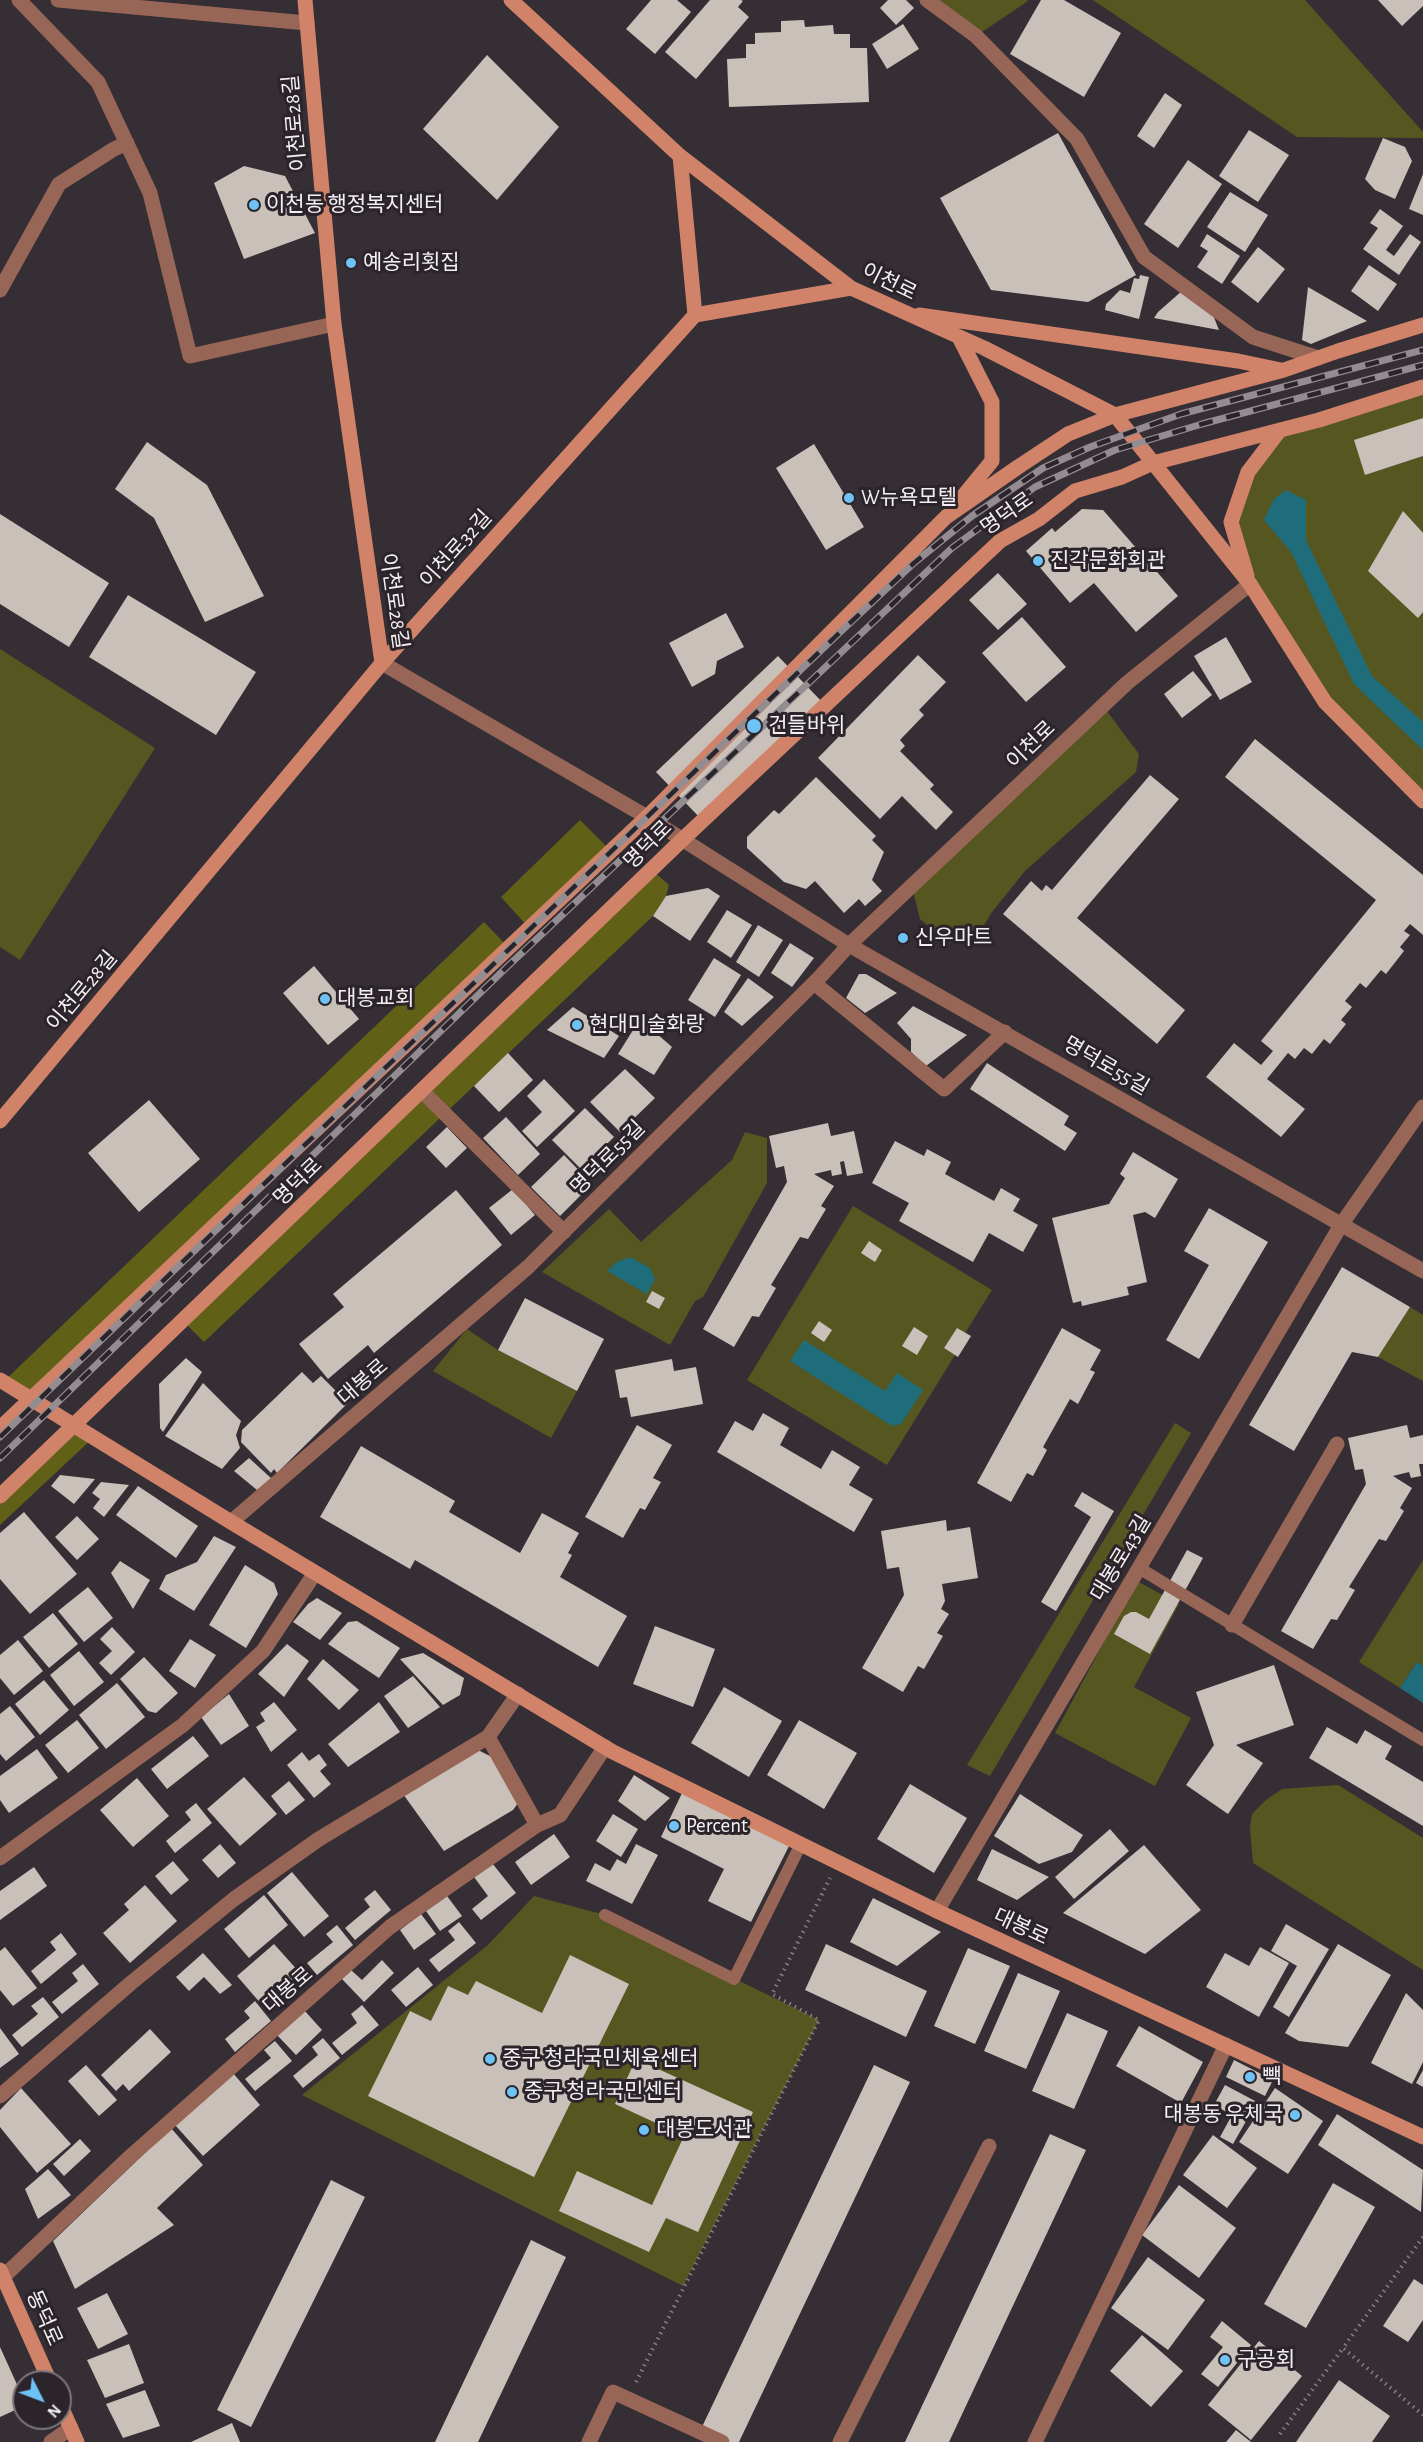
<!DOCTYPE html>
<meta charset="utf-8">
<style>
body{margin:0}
#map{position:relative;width:1423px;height:2442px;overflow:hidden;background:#352e35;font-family:"Alegreya Sans",sans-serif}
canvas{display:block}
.north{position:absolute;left:12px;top:2370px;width:60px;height:60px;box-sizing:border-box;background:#2b252b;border:2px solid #7b767b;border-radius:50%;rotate:132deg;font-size:16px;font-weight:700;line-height:24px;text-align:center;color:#f4eff3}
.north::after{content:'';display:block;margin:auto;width:21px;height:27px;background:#6fc2f4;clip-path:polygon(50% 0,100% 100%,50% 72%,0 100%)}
</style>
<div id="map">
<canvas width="1423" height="2442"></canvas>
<div class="north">N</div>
</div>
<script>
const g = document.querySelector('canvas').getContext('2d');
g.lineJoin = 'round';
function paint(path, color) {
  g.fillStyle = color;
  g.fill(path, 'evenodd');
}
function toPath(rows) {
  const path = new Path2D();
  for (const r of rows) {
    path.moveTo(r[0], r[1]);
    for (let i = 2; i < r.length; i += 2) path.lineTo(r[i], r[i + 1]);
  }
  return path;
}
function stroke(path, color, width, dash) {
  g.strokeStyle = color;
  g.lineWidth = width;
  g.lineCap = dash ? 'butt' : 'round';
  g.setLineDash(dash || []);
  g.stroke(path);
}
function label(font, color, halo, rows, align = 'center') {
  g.font = font + ' "Alegreya Sans","Noto Sans KR",sans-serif';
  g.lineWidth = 6;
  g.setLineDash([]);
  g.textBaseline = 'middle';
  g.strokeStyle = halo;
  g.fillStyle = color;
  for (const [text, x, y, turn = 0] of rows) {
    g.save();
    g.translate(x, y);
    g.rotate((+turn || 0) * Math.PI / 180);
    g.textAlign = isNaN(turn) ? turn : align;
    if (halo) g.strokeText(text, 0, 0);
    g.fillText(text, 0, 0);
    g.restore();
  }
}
const green = toPath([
 [927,0,1027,0,1028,1,976,36],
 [1093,0,1305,0,1423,132,1423,138,1297,137],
 [1423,386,1423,418,1365,475,1423,456,1423,801,1325,702,1250,584,1231,522,1248,472,1280,430],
 [0,649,155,748,20,960,0,947],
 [1103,706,1139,754,1136,772,1025,871,992,912,976,938,947,942,920,919,912,887],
 [745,1132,767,1138,767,1183,703,1297,695,1301,670,1345,542,1272,609,1209,641,1242,732,1160],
 [853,1206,992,1290,965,1333,957,1328,944,1348,955,1355,887,1465,747,1380],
 [1410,1307,1423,1315,1423,1381,1378,1357],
 [467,1329,498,1350,577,1391,551,1438,433,1371],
 [1175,1423,1191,1433,990,1776,967,1765],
 [1423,1560,1423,1666,1417,1662,1400,1688,1359,1662],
 [1137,1581,1179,1604,1134,1687,1191,1718,1155,1786,1055,1733],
 [1338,1785,1423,1838,1423,1970,1253,1863,1250,1828,1252,1814,1266,1800,1282,1789],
 [534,1896,605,1915,819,2020,683,2286,302,2095,488,1945]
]);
const forest = toPath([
 [580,820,611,851,529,928,501,897],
 [652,870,669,885,666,896,653,916,204,1342,184,1322],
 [484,922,508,947,31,1398,3,1382],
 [75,1426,94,1437,0,1525,0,1496]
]);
const water = toPath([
 [1286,490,1306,500,1306,540,1372,676,1423,722,1423,750,1354,684,1291,552,1264,520,1274,499],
 [630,1257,650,1268,655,1279,647,1294,607,1271,617,1262],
 [804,1340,885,1391,897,1373,923,1390,901,1424,892,1426,790,1361],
 [1417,1662,1423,1666,1423,1703,1400,1688]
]);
const building = toPath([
 [651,0,677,0,691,12,655,54,626,29],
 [710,0,741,0,743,1,738,7,749,17,696,79,665,52],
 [888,0,906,0,914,8,896,25,880,8],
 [1041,0,1064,0,1121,33,1084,97,1010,54],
 [1378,0,1423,0,1423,6,1402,26],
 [804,20,805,27,833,25,834,34,850,34,850,48,867,48,869,102,729,107,727,59,746,58,746,44,755,44,755,33,781,32,781,21],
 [903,24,919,49,887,69,872,44],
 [487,55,559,127,497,200,423,129],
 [1165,93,1182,105,1154,148,1137,136],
 [1249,130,1289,155,1258,202,1219,176],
 [1058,133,1136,275,1088,302,991,290,940,198],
 [1383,138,1405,147,1412,161,1395,199,1375,190,1365,179],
 [1188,160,1222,184,1178,248,1144,224],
 [244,166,285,176,315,233,244,259,214,183],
 [1423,174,1423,215,1409,209],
 [1230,192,1268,215,1245,252,1207,227],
 [1380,209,1403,226,1386,250,1394,256,1410,234,1421,242,1399,275,1363,249,1378,228,1370,223],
 [1207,234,1240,256,1222,284,1197,267,1208,251,1200,246],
 [1258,247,1285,269,1258,303,1231,282],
 [1369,265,1397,284,1378,311,1351,291],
 [1140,275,1149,277,1139,319,1105,310,1106,304,1120,290,1130,293,1134,278,1139,279],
 [1308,287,1367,321,1311,344,1302,340],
 [1183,290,1211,310,1219,330,1154,318,1158,312],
 [1423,418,1423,456,1365,475,1354,440],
 [147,442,207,485,264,596,205,622,154,518,115,489],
 [814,444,864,527,826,550,776,468],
 [1082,509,1103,510,1178,596,1136,632,1094,583,1070,603,1026,551,1052,528,1055,532],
 [1403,511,1423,533,1423,612,1418,618,1368,571],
 [0,514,109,583,69,647,0,604],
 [998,573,1027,604,998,630,969,600],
 [128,595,256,672,216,735,89,657],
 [726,613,744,647,717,661,715,674,692,687,669,643],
 [1022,617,1066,667,1026,702,982,653],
 [1226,637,1252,682,1220,700,1194,656],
 [918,655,946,682,919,710,924,715,900,740,905,746,900,751,934,785,930,789,953,812,936,830,902,796,880,819,818,758],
 [778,656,824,704,702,820,656,772],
 [1193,671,1212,695,1182,718,1164,694],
 [1255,739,1423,875,1423,935,1410,924,1404,931,1410,935,1400,947,1404,951,1386,974,1381,970,1366,988,1360,983,1345,1001,1352,1007,1341,1020,1346,1024,1330,1044,1324,1039,1312,1054,1304,1048,1295,1059,1288,1053,1267,1079,1305,1109,1281,1137,1206,1077,1234,1043,1261,1065,1273,1051,1261,1041,1376,900,1225,777],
 [1150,775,1179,799,1077,918,1185,1010,1157,1044,1003,914,1031,881,1042,891,1046,885,1052,890],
 [816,777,876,836,872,840,884,852,872,880,882,891,865,906,859,899,844,913,815,881,806,889,784,882,747,848,747,837,774,810,779,814],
 [708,888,720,896,690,941,653,916,666,896],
 [727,910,752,925,731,958,707,942],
 [758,925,783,940,759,977,736,962],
 [790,943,814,958,792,987,771,973],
 [714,958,741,975,715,1017,688,1000],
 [314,966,359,1019,328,1045,283,993],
 [859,974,866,974,897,993,865,1013,846,998],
 [748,978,774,997,742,1026,724,1012],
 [913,1006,967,1035,926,1066,911,1052,911,1039,897,1023],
 [573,1007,619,1036,604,1058,547,1030],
 [640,1019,672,1047,654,1075,618,1054],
 [508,1053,533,1080,499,1112,474,1086],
 [987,1063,1069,1116,1064,1125,1077,1133,1065,1151,970,1089],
 [625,1069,655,1098,620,1132,590,1102],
 [544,1079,575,1111,537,1147,522,1131,542,1112,527,1096],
 [149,1100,200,1159,139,1212,88,1153],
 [585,1108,614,1137,581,1169,552,1140],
 [506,1117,540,1154,518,1175,483,1138],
 [828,1123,831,1136,854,1131,863,1173,847,1176,844,1161,840,1162,842,1174,832,1176,831,1170,814,1174,834,1186,821,1206,826,1209,808,1239,800,1237,771,1285,776,1288,759,1317,752,1316,734,1347,703,1329,787,1182,784,1166,776,1168,769,1136],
 [447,1127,467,1148,446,1168,426,1147],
 [895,1141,924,1156,927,1149,951,1162,945,1174,994,1201,1001,1188,1020,1199,1013,1211,1038,1225,1023,1252,989,1233,973,1262,899,1221,909,1203,872,1183],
 [1133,1152,1178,1179,1155,1218,1145,1212,1133,1215,1147,1282,1127,1287,1129,1295,1082,1306,1081,1301,1073,1303,1052,1218,1109,1204,1125,1178,1120,1174],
 [564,1155,592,1184,560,1216,531,1187],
 [513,1189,535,1215,511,1235,489,1208],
 [456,1190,502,1245,374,1353,368,1345,328,1379,299,1344,344,1307,333,1294],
 [1209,1208,1268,1242,1199,1359,1166,1340,1209,1265,1184,1251],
 [869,1241,882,1250,875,1262,861,1253],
 [1342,1267,1410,1307,1378,1357,1352,1352,1294,1451,1249,1425],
 [652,1291,665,1298,659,1309,646,1302],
 [525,1298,604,1339,577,1391,498,1350],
 [819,1321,832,1330,824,1342,811,1333],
 [914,1327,928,1336,917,1355,902,1346],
 [957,1328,971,1336,958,1357,944,1348],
 [1062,1328,1101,1350,1090,1370,1095,1372,1078,1404,1070,1399,1043,1447,1047,1450,1033,1476,1027,1473,1011,1502,977,1483],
 [186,1358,202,1372,163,1432,160,1428,159,1384],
 [672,1359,674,1371,696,1367,703,1404,631,1417,627,1397,620,1398,615,1370],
 [302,1372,313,1383,321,1376,348,1403,277,1473,274,1469,271,1473,241,1442,242,1430],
 [203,1383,241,1421,236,1435,240,1448,222,1469,165,1436],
 [763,1413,789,1428,780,1445,821,1469,832,1450,860,1467,849,1485,873,1499,854,1532,717,1452,735,1421,753,1431],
 [637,1425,672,1445,653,1478,661,1482,645,1510,640,1508,623,1538,585,1517],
 [1407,1425,1410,1438,1423,1435,1423,1464,1419,1464,1421,1476,1411,1478,1409,1472,1393,1476,1412,1488,1400,1508,1404,1511,1386,1541,1379,1539,1349,1587,1355,1590,1337,1620,1331,1619,1313,1649,1281,1631,1366,1484,1363,1469,1355,1470,1348,1438],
 [361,1446,455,1501,449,1512,520,1553,542,1513,579,1533,568,1553,572,1555,560,1577,627,1616,598,1667,415,1560,410,1569,320,1517],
 [249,1458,272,1479,257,1490,234,1471],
 [60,1475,95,1479,74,1504,51,1486],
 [101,1482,129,1485,104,1517,93,1508,100,1499,92,1493],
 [138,1486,198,1526,176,1558,116,1515],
 [1082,1492,1114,1511,1056,1611,1041,1602,1091,1517,1074,1506],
 [24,1512,77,1574,30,1614,0,1579,0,1533],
 [77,1516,99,1539,77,1560,55,1537],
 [946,1520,947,1531,970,1527,978,1578,942,1584,945,1601,941,1609,949,1614,937,1633,943,1636,924,1669,918,1666,903,1692,862,1668,904,1595,899,1567,887,1569,881,1531],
 [214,1536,236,1547,194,1611,159,1589,166,1575,197,1562],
 [1187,1550,1203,1558,1150,1654,1114,1634,1124,1616,1131,1612,1136,1612,1149,1619],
 [120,1561,150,1580,133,1609,111,1573],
 [245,1565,274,1583,278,1594,246,1648,209,1625],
 [88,1587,113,1618,84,1642,58,1611],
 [317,1598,342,1613,320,1640,293,1622,308,1604],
 [53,1613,78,1644,49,1668,23,1637],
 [357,1621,400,1648,379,1678,328,1644,348,1622],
 [655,1626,715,1649,693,1707,633,1684],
 [112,1627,135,1652,111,1675,99,1663,112,1651,100,1639],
 [190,1639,216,1655,195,1688,169,1671],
 [18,1640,43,1671,14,1695,0,1678,0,1655],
 [287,1644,309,1661,284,1697,258,1674],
 [79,1651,104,1682,74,1706,50,1675],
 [423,1653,464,1678,460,1695,443,1705,400,1659],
 [144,1657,178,1693,156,1713,148,1711,120,1679],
 [323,1659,359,1690,339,1710,307,1679],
 [1274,1665,1294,1725,1236,1745,1263,1763,1228,1814,1186,1785,1214,1745,1196,1692],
 [413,1676,440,1707,408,1728,384,1696],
 [44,1680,69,1710,40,1735,15,1704],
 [117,1683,145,1717,106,1749,79,1715],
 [724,1687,782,1721,749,1777,691,1743],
 [229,1694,249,1726,221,1745,201,1717],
 [274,1702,297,1730,271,1752,256,1727,265,1721,260,1713],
 [379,1702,400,1732,348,1767,328,1744],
 [10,1706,35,1737,6,1761,0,1754,0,1714],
 [77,1720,99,1748,68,1773,45,1745],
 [799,1720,857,1753,824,1809,767,1775],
 [1327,1727,1357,1744,1365,1730,1392,1746,1385,1759,1423,1782,1423,1826,1309,1758],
 [193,1736,209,1756,167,1789,151,1769],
 [37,1749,58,1778,9,1813,0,1800,0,1776],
 [478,1750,492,1757,518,1803,513,1810,444,1851,403,1794],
 [302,1752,309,1761,319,1754,327,1765,320,1771,331,1784,314,1798,287,1765],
 [634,1775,670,1798,645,1821,618,1801],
 [244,1777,277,1814,240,1846,207,1809],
 [137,1778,169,1816,133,1847,100,1810],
 [289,1781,305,1800,286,1815,271,1796],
 [910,1784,967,1818,934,1873,877,1839],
 [683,1791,790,1844,751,1922,708,1901,724,1869,661,1837],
 [1020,1794,1083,1835,1072,1852,1039,1864,994,1836],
 [196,1803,212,1823,175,1853,166,1841,191,1820,185,1812],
 [613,1814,638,1829,621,1857,596,1841],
 [1110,1829,1129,1851,1074,1899,1055,1877],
 [554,1834,570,1857,531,1885,515,1862],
 [220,1844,236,1863,218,1878,202,1860],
 [636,1844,658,1855,632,1904,586,1881,595,1863,610,1871,617,1859,626,1864],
 [1144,1845,1201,1910,1145,1954,1063,1913],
 [992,1849,1049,1877,1017,1900,977,1880],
 [173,1861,189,1880,171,1895,155,1876],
 [492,1863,516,1893,481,1920,472,1909,488,1896,474,1877],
 [34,1867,47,1886,0,1920,0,1891],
 [292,1872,329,1916,304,1937,267,1893],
 [145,1885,177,1921,130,1963,103,1933,129,1910,124,1904],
 [375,1890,391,1910,355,1940,345,1928,370,1907,364,1899],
 [264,1895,288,1925,249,1958,224,1929],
 [447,1896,462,1916,440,1931,426,1911],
 [873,1898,941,1932,897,1966,850,1942],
 [421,1914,436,1934,414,1950,400,1930],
 [459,1922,476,1943,439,1972,429,1960,455,1940,448,1931],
 [1286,1924,1329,1949,1289,2017,1273,2007,1297,1966,1271,1951],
 [337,1925,353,1945,317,1975,307,1963,333,1942,326,1934],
 [61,1933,77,1954,41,1984,31,1971,56,1950,50,1942],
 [274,1944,300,1973,262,2005,237,1976],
 [826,1944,927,1991,906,2037,805,1990],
 [1338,1944,1391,1975,1348,2047,1299,2041,1285,2033],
 [5,1947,37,1988,13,2006,0,1990,0,1951],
 [1260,1947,1289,1963,1259,2017,1206,1987,1225,1953,1249,1966],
 [968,1948,1010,1966,975,2044,934,2026],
 [203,1953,232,1985,220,1994,204,1977,189,1991,176,1977],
 [570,1955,629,1984,534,2177,368,2096,410,2011,431,2021,448,1986,468,1995,476,1981,542,2013],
 [382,1960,394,1973,364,2002,342,1979,351,1970,362,1980],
 [83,1964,99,1984,62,2014,52,2002,78,1981,72,1973],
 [418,1967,433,1985,406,2007,391,1990],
 [1018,1973,1060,1991,1026,2069,984,2051],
 [1406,1993,1423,2010,1423,2062,1412,2084,1371,2063],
 [43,1997,59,2017,22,2047,12,2035,38,2014,31,2006],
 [255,2001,271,2021,235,2052,225,2039,250,2018,244,2011],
 [362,2005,379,2025,342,2055,332,2043,357,2023,351,2014],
 [304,2010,322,2030,296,2055,277,2035],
 [1067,2013,1108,2031,1074,2109,1032,2091],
 [1139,2026,1203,2062,1181,2103,1116,2066],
 [0,2028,19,2054,0,2068],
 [150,2029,171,2052,129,2091,123,2084,116,2091,101,2075],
 [323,2038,340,2058,303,2088,293,2076,318,2055,312,2047],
 [275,2041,292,2061,255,2091,245,2079,271,2058,264,2050],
 [636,2059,753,2112,698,2232,666,2218,649,2252,559,2211,577,2171,652,2205,684,2136,615,2104],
 [1234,2060,1273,2080,1265,2096,1226,2077],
 [86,2065,117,2100,99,2116,68,2081],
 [874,2065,910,2082,739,2442,728,2442,701,2429],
 [1423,2070,1423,2087,1416,2083],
 [233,2073,260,2105,203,2156,175,2125],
 [1225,2085,1257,2102,1233,2144,1220,2137,1232,2115,1214,2105],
 [21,2088,71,2144,37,2173,0,2127,0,2110],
 [1275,2088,1323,2121,1288,2174,1239,2142],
 [1337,2114,1423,2170,1421,2212,1318,2145],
 [171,2128,203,2165,157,2208,174,2225,75,2289,53,2241],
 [1050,2134,1086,2150,949,2442,905,2442],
 [1213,2135,1257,2168,1227,2208,1183,2175],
 [80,2139,91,2151,64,2176,53,2164],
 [48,2169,71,2195,38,2219,25,2189],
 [331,2180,365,2197,251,2427,217,2410],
 [1333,2183,1375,2207,1306,2328,1264,2304],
 [1179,2185,1236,2228,1199,2278,1142,2235],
 [531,2240,566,2257,478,2442,435,2442],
 [1148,2257,1205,2300,1168,2350,1111,2308],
 [1414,2279,1423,2285,1423,2320,1408,2342,1383,2326],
 [107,2293,128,2334,98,2349,77,2308],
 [1222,2321,1251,2345,1218,2387,1201,2374,1223,2347,1210,2337],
 [1142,2335,1183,2371,1151,2407,1110,2371],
 [1259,2341,1302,2376,1251,2440,1208,2405],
 [129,2344,144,2383,105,2398,87,2360],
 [0,2347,24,2400,24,2406,0,2417],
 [1339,2380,1390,2416,1372,2442,1296,2442],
 [145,2390,160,2426,123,2438,106,2404],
 [232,2423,240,2442,191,2442],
 [1236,2430,1251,2442,1226,2442]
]);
const path = toPath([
 [1423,2237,1343,2348,1423,2415],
 [636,2382,819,2020,772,1994,830,1878],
 [1280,2434,1343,2348]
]);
const lane = toPath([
 [1139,1568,1423,1740],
 [605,1915,734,1979,801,1844]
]);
const street = toPath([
 [19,0,98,82,150,193,190,356,334,324],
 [58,0,307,23],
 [927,0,976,36,1077,139,1144,257,1253,337,1318,358],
 [0,290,59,184,114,149,127,143],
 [382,663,647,817,849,945,1423,1271],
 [814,983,944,1089,1005,1032],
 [423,1092,564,1232],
 [231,1522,528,1267,819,978,849,945,1127,683,1250,584],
 [1232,1625,1337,1444],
 [488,1737,537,1825],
 [0,1858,183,1725,263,1651,315,1573],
 [937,1911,1341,1225,1423,1107],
 [0,2096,131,1983,234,1899,319,1839,488,1737,518,1694],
 [3,2277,132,2155,390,1927,537,1825,560,1815,605,1747],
 [51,2442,71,2428],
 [589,2442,613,2392,722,2442],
 [840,2442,989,2146],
 [1035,2442,1226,2045]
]);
const secondary = toPath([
 [511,0,680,156,851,288,984,348,1115,415,1250,584,1325,702,1423,801],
 [680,156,695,315],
 [695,315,851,288],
 [919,315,1238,361,1281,370],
 [959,337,992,402,992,461,960,500],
 [1247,576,1231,522,1248,472,1280,430],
 [382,663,695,315],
 [0,1121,382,663,334,324,305,0],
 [0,1380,231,1522,613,1752,937,1911,1423,2137],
 [0,1428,647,817,946,517,1018,467,1068,434,1115,415,1284,370,1338,351,1423,325],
 [0,1496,683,839,1000,541,1039,519,1075,491,1122,477,1153,463,1319,420,1423,387],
 [0,2270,50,2382],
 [60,2404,77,2442]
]);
const rail = toPath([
 [0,1437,835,637,914,563,972,516,1043,468,1090,447,1181,414,1423,350],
 [0,1458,508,966,952,548,1035,487,1115,450,1202,424,1423,365]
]);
const markers = [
 [254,205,6,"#6fc2f4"],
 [351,263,6,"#6fc2f4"],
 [849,498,6,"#6fc2f4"],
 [1038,561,6,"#6fc2f4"],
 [754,726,8,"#6fc2f4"],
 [903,938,6,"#6fc2f4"],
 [325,999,6,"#6fc2f4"],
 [577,1025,6,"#6fc2f4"],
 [674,1826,6,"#6fc2f4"],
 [490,2059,6,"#6fc2f4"],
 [1250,2077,6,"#6fc2f4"],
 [512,2092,6,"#6fc2f4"],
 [1295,2115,6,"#6fc2f4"],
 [644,2130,6,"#6fc2f4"],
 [1225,2360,6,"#6fc2f4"]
];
const streetNames = [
 ["이천로28길",295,123,-95],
 ["이천로",889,282,26],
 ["명덕로",1007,514,-35],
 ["이천로32길",456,549,-48],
 ["이천로28길",394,601,82],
 ["이천로",1031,745,-44],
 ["명덕로",648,845,-45],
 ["이천로28길",82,991,-50],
 ["명덕로55길",1106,1066,30],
 ["명덕로55길",608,1158,-45],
 ["명덕로",298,1182,-44],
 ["대봉로",363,1382,-41],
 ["대봉로43길",1121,1558,-59],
 ["대봉로",1021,1927,25],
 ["대봉로",288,1990,-41],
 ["동덕로",44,2318,66]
];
const poiNames = [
 ["이천동 행정복지센터",266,205],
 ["예송리횟집",363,263],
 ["W뉴욕모텔",861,498],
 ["진각문화회관",1050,561],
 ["건들바위",768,726],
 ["신우마트",915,938],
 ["대봉교회",337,999],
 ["현대미술화랑",589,1025],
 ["Percent",686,1826],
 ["중구 청라국민체육센터",502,2059],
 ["빽",1262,2077],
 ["중구 청라국민센터",524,2092],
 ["대봉동 우체국",1283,2115,"right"],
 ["대봉도서관",656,2130],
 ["구공회",1237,2360]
];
paint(green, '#565720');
paint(forest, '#606116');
paint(water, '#1f6d7a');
paint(building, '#c9c1b9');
stroke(path, '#857f85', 4, [1.5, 4.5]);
stroke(lane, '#986656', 12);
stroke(street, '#986656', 15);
stroke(secondary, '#d18369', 15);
stroke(rail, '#938d92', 7);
stroke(rail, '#2b252b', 4.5, [14]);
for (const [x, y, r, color] of markers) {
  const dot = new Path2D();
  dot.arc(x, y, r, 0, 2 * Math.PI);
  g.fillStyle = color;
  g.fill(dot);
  stroke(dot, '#2b252b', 2);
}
label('21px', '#f4eff3', '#2b252b', streetNames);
label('21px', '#f4eff3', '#2b252b', poiNames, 'left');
</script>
